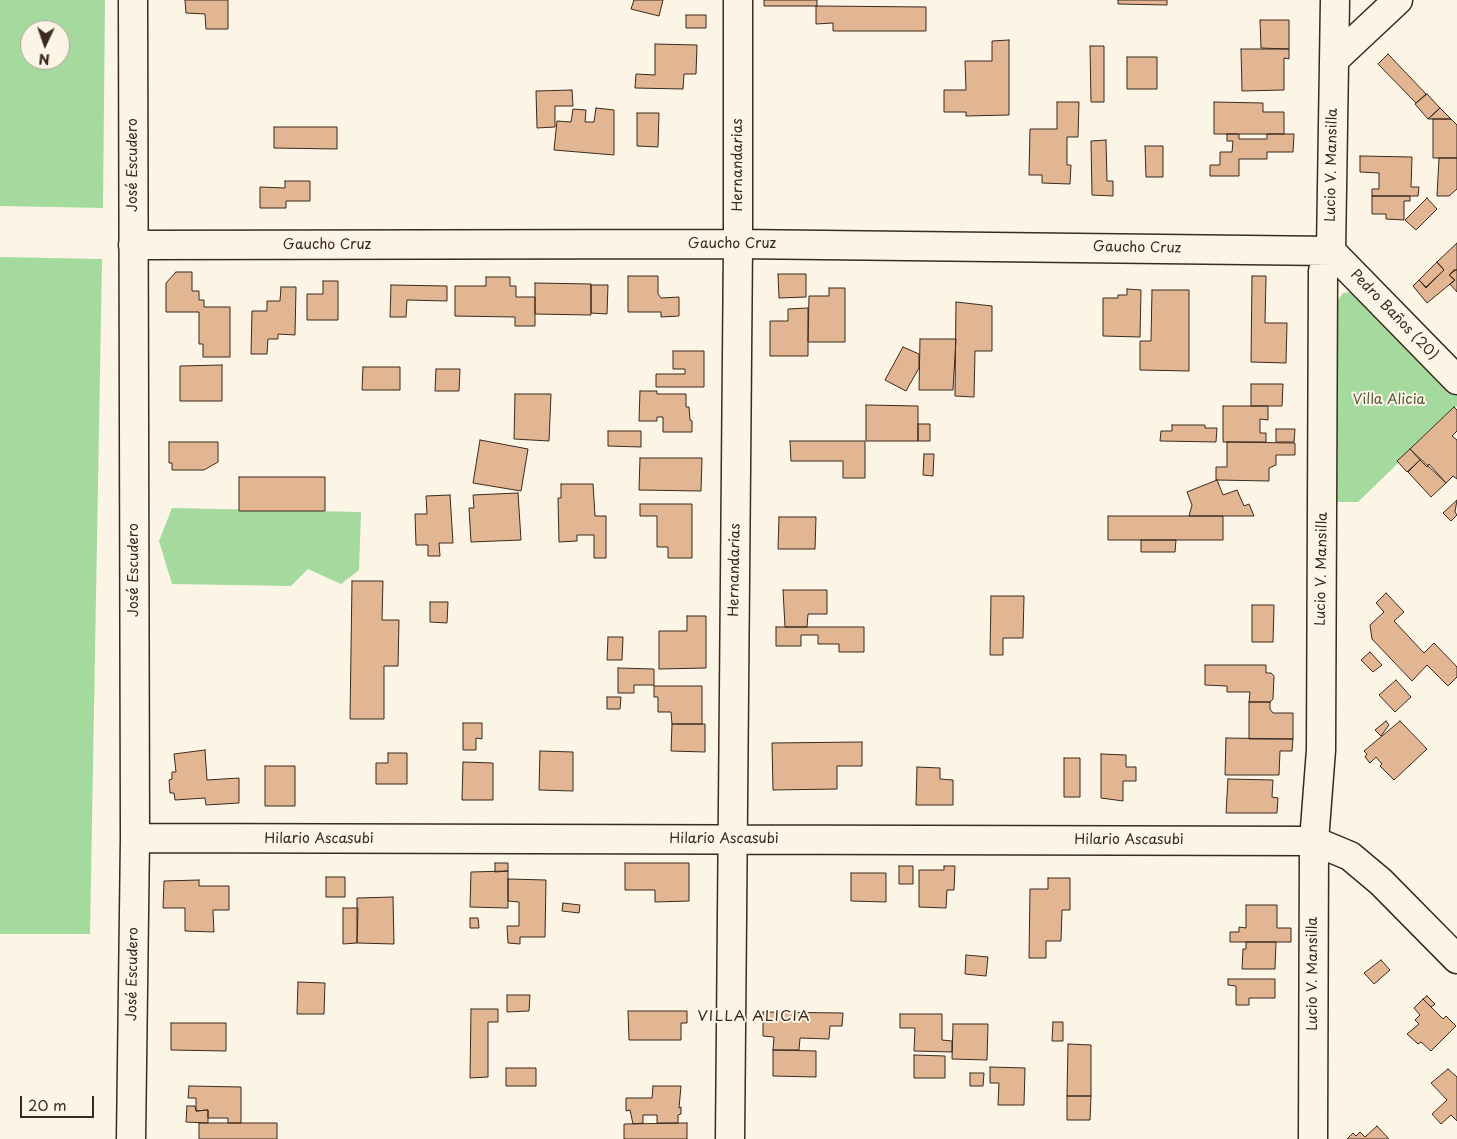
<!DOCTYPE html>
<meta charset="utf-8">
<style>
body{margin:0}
#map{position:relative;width:1457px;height:1139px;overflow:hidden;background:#fcf5e5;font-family:"Playpen Sans",sans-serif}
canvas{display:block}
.north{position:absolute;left:20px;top:20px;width:50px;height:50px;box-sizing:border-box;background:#fcf5e5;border:1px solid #afa495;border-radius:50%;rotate:183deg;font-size:14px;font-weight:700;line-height:20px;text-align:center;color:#3b2a1e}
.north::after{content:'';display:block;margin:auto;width:18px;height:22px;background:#3b2a1e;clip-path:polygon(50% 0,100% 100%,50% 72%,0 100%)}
.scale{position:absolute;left:20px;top:1096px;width:74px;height:22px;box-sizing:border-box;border:2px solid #3b2a1e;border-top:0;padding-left:6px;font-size:15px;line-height:18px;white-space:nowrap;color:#3b2a1e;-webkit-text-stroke:4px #fcf5e5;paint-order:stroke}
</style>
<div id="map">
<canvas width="1457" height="1139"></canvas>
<div class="north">N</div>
<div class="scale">20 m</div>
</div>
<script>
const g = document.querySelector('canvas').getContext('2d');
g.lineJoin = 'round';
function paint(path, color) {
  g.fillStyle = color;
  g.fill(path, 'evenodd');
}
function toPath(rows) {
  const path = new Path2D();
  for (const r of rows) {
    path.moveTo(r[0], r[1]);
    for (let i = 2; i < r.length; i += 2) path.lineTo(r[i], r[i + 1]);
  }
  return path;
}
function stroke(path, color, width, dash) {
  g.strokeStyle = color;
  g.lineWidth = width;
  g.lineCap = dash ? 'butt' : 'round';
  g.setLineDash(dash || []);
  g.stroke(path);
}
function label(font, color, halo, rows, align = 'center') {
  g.font = font + ' "Playpen Sans",sans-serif';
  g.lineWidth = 4;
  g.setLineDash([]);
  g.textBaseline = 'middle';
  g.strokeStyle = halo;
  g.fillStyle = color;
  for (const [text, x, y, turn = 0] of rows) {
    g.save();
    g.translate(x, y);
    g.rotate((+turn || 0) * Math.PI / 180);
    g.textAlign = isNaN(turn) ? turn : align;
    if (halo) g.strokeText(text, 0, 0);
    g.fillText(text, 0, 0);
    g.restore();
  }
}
const green = toPath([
 [0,0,105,0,103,208,0,206],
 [30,30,60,30,60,60,30,60],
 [0,257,102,259,90,934,0,934],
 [1352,292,1457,395,1457,406,1358,502,1335,502,1336,303,1343,293],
 [172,508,361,512,359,570,341,584,308,569,291,586,172,584,159,541]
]);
const building = toPath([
 [185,0,228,0,228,29,206,29,205,14,186,13,185,0],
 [634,0,663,0,659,16,631,9,634,0],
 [764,0,817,0,817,6,764,6,764,0],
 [1118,0,1167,0,1167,5,1118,4,1118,0],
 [816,6,926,7,926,31,833,31,833,23,816,24,816,6],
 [686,15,706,15,706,28,686,28,686,15],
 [1260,20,1289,20,1289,49,1261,48,1260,20],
 [1009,40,1009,115,966,116,966,112,944,112,944,90,966,90,965,61,992,61,992,41,1009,40],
 [655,44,697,45,696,74,684,74,683,89,635,88,636,74,655,75,655,44],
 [1090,46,1104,46,1104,102,1091,102,1090,46],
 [1241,49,1289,49,1289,59,1284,58,1284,90,1242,91,1241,49],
 [1388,54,1426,94,1416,103,1378,64,1388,54],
 [1127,57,1157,57,1157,89,1127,89,1127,57],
 [572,90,573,106,555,106,555,127,537,128,536,91,572,90],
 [1427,94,1440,108,1428,119,1415,104,1427,94],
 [1057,102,1079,102,1078,137,1067,137,1067,165,1071,165,1070,184,1042,183,1042,175,1029,175,1030,129,1057,129,1057,102],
 [1214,102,1263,103,1263,112,1284,112,1284,134,1214,134,1214,102],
 [596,108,614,110,614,155,554,150,557,121,571,122,573,109,586,110,585,122,594,122,596,108],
 [1440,108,1451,119,1428,119,1440,108],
 [637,113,659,113,658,147,637,146,637,113],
 [1433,119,1451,119,1457,125,1457,158,1433,158,1433,119],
 [274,127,337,127,337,149,274,148,274,127],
 [1227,134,1239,134,1239,139,1267,139,1267,134,1294,134,1293,152,1267,152,1267,159,1239,159,1239,176,1210,176,1210,165,1220,165,1220,152,1232,152,1233,141,1227,141,1227,134],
 [1106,140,1107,181,1113,181,1113,196,1092,195,1091,141,1106,140],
 [1145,146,1163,146,1163,177,1146,177,1145,146],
 [1360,156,1412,157,1411,187,1419,187,1418,196,1372,196,1372,189,1379,189,1379,173,1360,172,1360,156],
 [1439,158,1457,158,1457,189,1449,196,1437,196,1439,158],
 [285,181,310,181,310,201,286,201,286,208,260,208,260,187,285,188,285,181],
 [1372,196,1410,196,1410,201,1404,201,1404,220,1386,219,1386,214,1372,214,1372,196],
 [1427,198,1437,209,1416,230,1405,220,1427,198],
 [1457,243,1457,269,1449,275,1455,280,1427,303,1413,286,1419,280,1426,288,1444,270,1437,262,1457,243],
 [1437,262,1444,270,1426,287,1419,280,1437,262],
 [1454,270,1457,270,1457,292,1450,284,1455,280,1449,275,1454,270],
 [176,272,192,272,192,291,199,291,199,300,204,300,204,307,230,307,230,357,203,357,203,344,199,344,199,312,166,312,166,283,176,272],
 [778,274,806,274,806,297,779,298,778,274],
 [628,276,658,276,658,294,661,298,679,297,679,316,661,317,661,312,628,312,628,276],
 [1252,276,1266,276,1265,323,1287,323,1286,363,1251,362,1252,276],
 [486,277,510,277,510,286,516,286,516,297,535,297,535,326,515,326,515,317,455,316,455,286,486,286,486,277],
 [323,281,338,281,338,320,307,320,307,294,323,294,323,281],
 [535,283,591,284,591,315,535,314,535,283],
 [391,285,447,286,447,301,407,300,406,317,390,317,391,285],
 [591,285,608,285,607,314,591,313,591,285],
 [281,287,296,287,295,335,278,334,278,339,268,339,267,354,251,354,252,311,267,311,267,301,280,301,281,287],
 [829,288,845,288,845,342,808,342,809,296,829,296,829,288],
 [1127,289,1141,290,1140,337,1103,336,1103,298,1118,298,1118,295,1127,295,1127,289],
 [1152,290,1189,290,1189,371,1140,370,1140,341,1151,341,1152,290],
 [956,302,992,306,992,351,975,351,974,397,955,396,956,302],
 [808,308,808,356,770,356,770,321,788,321,788,309,808,308],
 [920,339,956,339,953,390,919,390,920,339],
 [903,347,919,354,919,368,906,391,885,380,903,347],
 [673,351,704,351,704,387,656,387,656,374,685,374,685,369,673,369,673,351],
 [222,365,222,401,180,401,180,366,222,365],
 [363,367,400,367,400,390,362,390,363,367],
 [436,369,460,369,459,391,435,391,436,369],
 [1251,384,1283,384,1282,406,1251,406,1251,384],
 [640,391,657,391,657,394,686,394,686,407,689,407,690,420,692,421,692,432,663,432,663,417,657,417,657,421,639,421,640,391],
 [515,394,551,394,549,441,514,439,515,394],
 [866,405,918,406,918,441,866,441,866,405],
 [1223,406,1268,406,1268,420,1260,419,1260,433,1266,433,1266,442,1223,442,1223,406],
 [1454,407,1457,410,1457,431,1452,436,1457,440,1457,479,1453,476,1446,483,1410,449,1454,407],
 [918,424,930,424,930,441,918,441,918,424],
 [1172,425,1205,425,1205,428,1217,428,1216,442,1160,441,1161,431,1172,431,1172,425],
 [1276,429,1295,429,1294,442,1276,442,1276,429],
 [608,431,641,431,641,447,608,446,608,431],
 [480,440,528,449,521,491,473,483,480,440],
 [790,441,865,441,865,478,843,478,843,461,791,461,790,441],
 [169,442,218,442,218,462,204,470,172,470,172,463,169,463,169,442],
 [1227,442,1295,443,1295,455,1276,455,1276,465,1269,468,1269,481,1216,480,1216,467,1227,467,1227,442],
 [1410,449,1420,460,1407,472,1397,461,1410,449],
 [924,454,934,454,933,476,923,475,924,454],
 [640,458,702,458,701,491,639,490,640,458],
 [1420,460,1427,467,1429,464,1446,483,1431,497,1408,472,1420,460],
 [239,477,325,477,325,511,239,511,239,477],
 [1217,480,1223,495,1237,490,1244,506,1249,504,1254,516,1189,516,1192,505,1187,492,1217,480],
 [561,484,593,484,595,516,606,516,606,558,594,558,594,535,577,535,577,541,559,542,558,498,561,498,561,484],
 [518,493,521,540,471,542,469,508,474,508,473,495,518,493],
 [450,495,453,543,439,543,440,556,428,556,428,545,416,545,415,514,427,514,426,496,450,495],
 [1457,500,1455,512,1457,515,1451,521,1443,513,1457,500],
 [640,504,692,504,692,558,668,558,668,547,657,547,657,516,640,516,640,504],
 [1108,516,1223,516,1223,540,1108,540,1108,516],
 [779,517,816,517,815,549,778,549,779,517],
 [1141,540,1176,540,1175,552,1141,552,1141,540],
 [352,581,383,581,382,620,399,620,398,666,384,666,384,719,350,719,352,581],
 [783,590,827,590,827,614,808,614,807,627,785,627,783,590],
 [1386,593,1404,612,1394,621,1424,653,1434,643,1457,667,1457,677,1448,686,1427,665,1412,681,1372,639,1370,625,1384,612,1376,603,1386,593],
 [991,596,1024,596,1023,638,1003,638,1003,655,990,655,991,596],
 [430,602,448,602,447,623,430,622,430,602],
 [1252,605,1274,605,1273,642,1252,642,1252,605],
 [687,616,706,616,706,668,659,669,659,631,687,631,687,616],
 [776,627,864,627,864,652,839,652,839,644,818,644,818,635,801,635,801,646,776,646,776,627],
 [608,637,623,637,622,660,607,660,608,637],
 [1370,652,1382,665,1373,672,1361,660,1370,652],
 [1205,665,1266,665,1266,673,1271,673,1274,676,1273,699,1270,702,1249,702,1250,692,1227,692,1227,686,1205,685,1205,665],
 [618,668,654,669,654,685,634,685,634,693,618,693,618,668],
 [1396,680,1411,697,1395,712,1379,695,1396,680],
 [654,686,702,686,702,724,672,724,671,712,658,712,658,697,654,697,654,686],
 [607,697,621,697,620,709,607,709,607,697],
 [1249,702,1270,702,1270,709,1273,713,1293,713,1293,739,1249,739,1249,702],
 [1386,721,1389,725,1381,736,1375,730,1386,721],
 [1400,721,1427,749,1394,780,1380,766,1382,764,1376,757,1370,763,1365,757,1367,754,1364,751,1400,721],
 [463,723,482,723,482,739,476,738,476,750,463,750,463,723],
 [672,724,705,724,705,752,671,751,672,724],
 [1226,738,1293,739,1292,751,1280,751,1279,775,1225,775,1226,738],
 [862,742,862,766,837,766,837,789,773,790,772,743,862,742],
 [205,750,207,780,239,778,239,803,206,805,205,798,175,800,174,793,170,793,169,780,172,779,172,772,176,772,174,754,205,750],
 [540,751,573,752,573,791,539,790,540,751],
 [388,753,407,753,407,784,376,784,376,763,388,763,388,753],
 [1101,754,1126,755,1126,767,1136,767,1136,781,1123,781,1123,801,1101,798,1101,754],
 [1064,758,1080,758,1080,797,1064,797,1064,758],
 [463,762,493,763,493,800,462,800,463,762],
 [265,766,295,766,295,806,265,806,265,766],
 [917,767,940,768,940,779,953,780,953,805,916,805,917,767],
 [1228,779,1273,780,1272,797,1278,798,1277,813,1226,813,1228,779],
 [495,863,508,863,508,871,495,872,495,863],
 [625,863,689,863,689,901,655,902,655,890,625,890,625,863],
 [899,866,913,866,913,884,899,884,899,866],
 [944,866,955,866,954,890,947,890,946,908,919,907,919,870,944,870,944,866],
 [508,871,508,908,470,907,471,872,508,871],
 [851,873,886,873,886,902,851,901,851,873],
 [326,877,345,877,345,897,326,897,326,877],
 [1048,878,1070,878,1070,910,1062,910,1061,941,1046,941,1046,958,1029,958,1030,889,1048,889,1048,878],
 [508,879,546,880,545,937,520,937,520,944,508,943,507,926,519,926,519,902,508,901,508,879],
 [199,880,199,886,229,886,229,910,213,910,214,932,185,931,185,908,163,908,164,881,199,880],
 [393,897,394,944,357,943,357,898,393,897],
 [563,903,580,905,579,913,562,911,563,903],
 [1246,905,1277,905,1277,928,1291,928,1291,942,1230,942,1230,932,1239,932,1239,927,1246,928,1246,905],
 [343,908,358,908,357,943,343,944,343,908],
 [470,918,478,918,479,928,470,928,470,918],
 [1246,942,1276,942,1275,969,1242,969,1243,949,1246,949,1246,942],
 [966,955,988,957,986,976,965,974,966,955],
 [1381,960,1390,970,1374,984,1364,973,1381,960],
 [1228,979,1275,979,1275,998,1249,998,1249,1005,1236,1005,1236,986,1228,985,1228,979],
 [298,982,325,983,324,1014,297,1014,298,982],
 [507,995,530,995,529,1011,507,1012,507,995],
 [1427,996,1435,1004,1431,1007,1423,999,1427,996],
 [1423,999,1443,1019,1446,1016,1456,1026,1431,1051,1421,1042,1418,1044,1407,1034,1419,1024,1415,1020,1420,1015,1414,1008,1423,999],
 [471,1009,498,1009,498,1022,488,1022,488,1077,470,1078,471,1009],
 [628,1011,687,1011,687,1023,681,1023,681,1040,629,1040,628,1011],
 [763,1012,843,1013,842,1026,830,1026,829,1039,800,1038,799,1050,773,1050,774,1037,763,1036,763,1012],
 [900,1014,942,1014,942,1040,952,1041,952,1052,914,1051,915,1028,900,1028,900,1014],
 [1053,1022,1063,1022,1063,1041,1052,1041,1053,1022],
 [171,1023,226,1023,226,1051,171,1050,171,1023],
 [953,1024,988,1024,987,1060,952,1059,953,1024],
 [1068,1044,1091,1045,1091,1096,1067,1096,1068,1044],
 [773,1050,816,1051,816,1077,773,1076,773,1050],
 [914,1055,945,1056,945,1078,914,1078,914,1055],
 [990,1067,1025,1068,1024,1105,998,1105,999,1083,990,1083,990,1067],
 [506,1068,536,1068,536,1086,506,1086,506,1068],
 [1448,1069,1457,1077,1457,1121,1451,1115,1441,1124,1432,1114,1447,1100,1431,1083,1448,1069],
 [970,1073,984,1073,983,1086,970,1086,970,1073],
 [189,1086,241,1087,241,1123,228,1123,228,1118,208,1118,208,1110,196,1111,196,1098,188,1098,189,1086],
 [653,1086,681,1086,679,1108,681,1107,681,1114,678,1115,678,1123,657,1123,657,1115,643,1115,643,1123,633,1124,630,1110,626,1111,626,1098,652,1098,653,1086],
 [1067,1096,1091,1096,1090,1120,1067,1120,1067,1096],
 [187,1106,195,1106,196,1111,208,1110,208,1123,186,1122,187,1106],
 [199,1123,277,1123,277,1139,199,1139,199,1123],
 [687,1123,687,1139,624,1139,624,1124,687,1123],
 [1377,1126,1389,1139,1347,1139,1353,1133,1356,1136,1360,1132,1365,1137,1377,1126]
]);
const minor = toPath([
 [1334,60,1398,0],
 [133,245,738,244,1331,251,1457,380],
 [135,838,1314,841,1350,856,1381,882,1457,959],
 [131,1139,135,838,133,0],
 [730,1139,738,244,738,0],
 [1313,1139,1314,841,1321,750,1323,271,1331,251,1335,0]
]);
const streetNames = [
 ["José Escudero",133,165,-90],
 ["Hernandarias",738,165,-90],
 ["Lucio V. Mansilla",1332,165,-89],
 ["Gaucho Cruz",732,244],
 ["Gaucho Cruz",327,245],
 ["Gaucho Cruz",1137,248,1],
 ["Pedro Baños (20)",1394,315,46],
 ["Lucio V. Mansilla",1322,569,-89],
 ["José Escudero",134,570,-90],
 ["Hernandarias",735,570,-89],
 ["Hilario Ascasubi",319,839],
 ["Hilario Ascasubi",724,839],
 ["Hilario Ascasubi",1129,840],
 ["José Escudero",133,974,-89],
 ["Lucio V. Mansilla",1313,974,-90]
];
const parkNames = [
 ["Villa Alicia",1389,400]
];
const neighbourhoodNames = [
 ["VILLA ALICIA",754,1017]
];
paint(green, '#a4da9e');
paint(building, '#e2b593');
stroke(building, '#3b2a1e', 1);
stroke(minor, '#3b2a1e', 31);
stroke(minor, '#fcf5e5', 28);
label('14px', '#3b2a1e', '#fcf5e5', streetNames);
label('14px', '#55563e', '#fcf5e5', parkNames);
g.letterSpacing = '1px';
label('15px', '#3b2a1e', '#fcf5e5', neighbourhoodNames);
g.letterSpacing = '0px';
</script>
